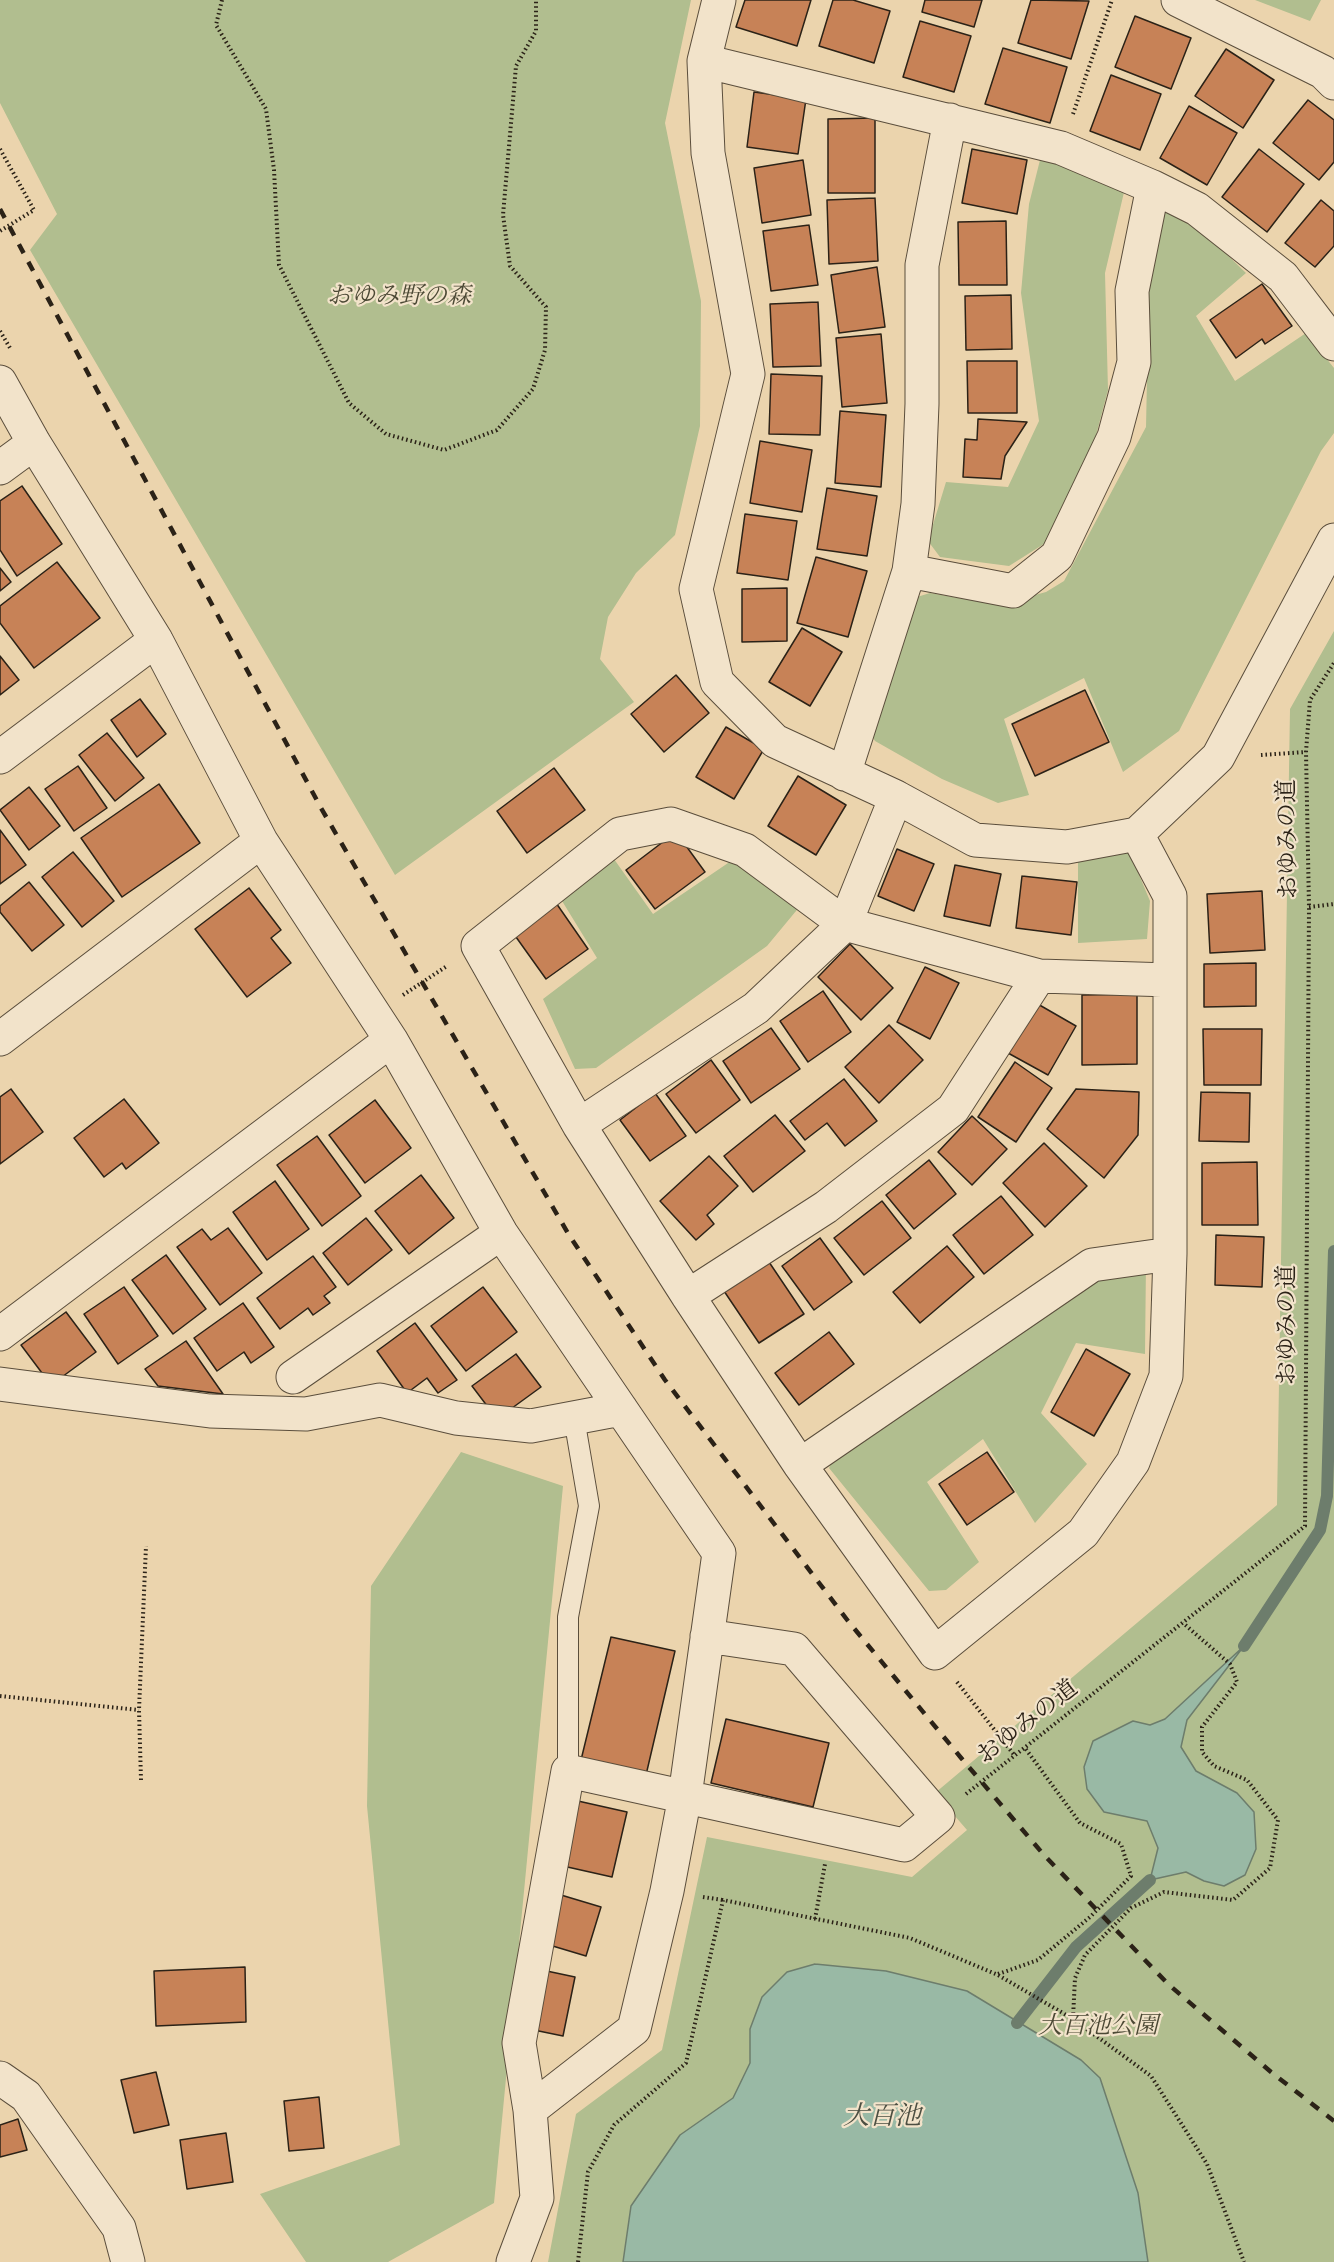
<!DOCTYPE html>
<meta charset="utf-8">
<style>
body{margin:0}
canvas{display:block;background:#ebd4ad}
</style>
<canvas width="1334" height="2262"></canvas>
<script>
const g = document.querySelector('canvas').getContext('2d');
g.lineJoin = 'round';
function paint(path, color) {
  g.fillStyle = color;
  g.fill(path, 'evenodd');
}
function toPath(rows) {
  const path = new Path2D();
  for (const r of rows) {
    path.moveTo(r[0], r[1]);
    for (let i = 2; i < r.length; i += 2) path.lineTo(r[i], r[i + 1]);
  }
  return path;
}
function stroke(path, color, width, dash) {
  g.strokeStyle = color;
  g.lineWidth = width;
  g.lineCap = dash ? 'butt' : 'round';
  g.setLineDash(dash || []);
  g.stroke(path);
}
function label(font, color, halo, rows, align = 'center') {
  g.font = font + ' "Libre Bodoni","Noto Serif JP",serif';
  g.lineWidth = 4.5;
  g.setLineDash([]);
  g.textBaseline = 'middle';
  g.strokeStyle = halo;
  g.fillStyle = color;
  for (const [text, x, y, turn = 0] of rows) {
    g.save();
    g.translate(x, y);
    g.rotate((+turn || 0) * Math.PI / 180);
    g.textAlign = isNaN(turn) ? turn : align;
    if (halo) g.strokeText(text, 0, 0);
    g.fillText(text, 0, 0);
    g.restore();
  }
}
const green = toPath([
 [0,0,691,0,665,123,701,301,700,426,675,535,636,573,608,617,600,659,634,702,395,875,30,250,57,214,0,103],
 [1255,0,1321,0,1310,21],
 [1041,156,1125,188,1105,273,1108,390,1094,443,1047,542,1009,566,940,557,928,541,946,482,1008,487,1039,421,1021,293,1029,204],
 [1168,210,1214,242,1246,273,1196,316,1235,381,1306,333,1334,368,1334,433,1321,451,1179,731,1123,772,1084,678,1004,719,1029,795,998,803,942,779,875,741,860,717,917,597,930,593,998,605,1046,592,1064,581,1146,427,1149,281,1154,220],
 [1334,631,1334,2262,548,2262,576,2114,662,2050,707,1837,912,1877,967,1830,935,1793,1277,1505,1290,709],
 [1078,842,1127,846,1150,901,1147,939,1078,943],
 [604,845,653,914,731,861,801,905,767,946,596,1068,575,1069,543,999,597,958,551,883],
 [1146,1262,1145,1354,1076,1343,1041,1413,1087,1464,1035,1523,983,1439,927,1482,979,1562,946,1590,929,1591,829,1468,841,1442,1080,1272],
 [461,1452,563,1486,494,2203,388,2262,306,2262,260,2194,400,2145,367,1806,371,1586]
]);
const water = toPath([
 [1244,1646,1187,1720,1181,1747,1196,1771,1237,1793,1254,1812,1256,1849,1245,1875,1224,1886,1204,1881,1186,1872,1150,1880,1158,1848,1147,1821,1104,1812,1087,1789,1084,1767,1093,1741,1133,1721,1150,1725,1165,1719,1244,1646],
 [815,1964,886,1971,967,1991,1081,2060,1100,2078,1138,2193,1148,2262,623,2262,631,2206,680,2135,733,2098,750,2063,750,2029,762,1997,787,1972,815,1964]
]);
const stream = toPath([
 [1244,1646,1320,1530,1327,1496,1334,1251],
 [1017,2023,1076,1947,1150,1880]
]);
const building = toPath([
 [745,0,811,0,797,46,736,27,745,0],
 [833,0,853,0,890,11,874,63,819,46,833,0],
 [925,0,982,0,974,27,922,12,925,0],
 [1031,0,1089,1,1071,59,1018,43,1031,0],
 [1135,16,1191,38,1171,89,1115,67,1135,16],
 [920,21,971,36,954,92,903,77,920,21],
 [1003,48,1067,67,1050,123,985,104,1003,48],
 [1226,49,1274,80,1243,128,1195,96,1226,49],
 [1111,75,1161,94,1140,150,1090,131,1111,75],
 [754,92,806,99,798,154,747,147,754,92],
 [1308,100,1334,120,1334,162,1319,180,1273,143,1308,100],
 [1189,106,1237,133,1207,185,1160,158,1189,106],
 [875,118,875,193,828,193,828,119,875,118],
 [972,149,1027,160,1017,214,962,203,972,149],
 [1259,149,1304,184,1267,232,1222,197,1259,149],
 [803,160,811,215,762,223,754,168,803,160],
 [875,198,878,261,829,264,827,200,875,198],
 [1321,200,1334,211,1334,246,1315,267,1285,243,1321,200],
 [1006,221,1007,285,959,285,958,222,1006,221],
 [809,225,818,285,771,291,763,231,809,225],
 [877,267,885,327,839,333,831,275,877,267],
 [1262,284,1292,326,1265,344,1262,339,1236,358,1210,320,1262,284],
 [1011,295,1012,349,966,350,965,296,1011,295],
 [818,302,821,366,773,367,770,304,818,302],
 [881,334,887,403,842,407,836,338,881,334],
 [967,361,1017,361,1017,413,968,413,967,361],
 [771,374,822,376,820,435,769,434,771,374],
 [840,411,886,415,881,487,835,483,840,411],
 [978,419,1027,422,1005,456,1001,479,963,477,965,439,977,440,978,419],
 [760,441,812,450,802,512,750,503,760,441],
 [22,486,62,544,17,576,0,550,0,501,22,486],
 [827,488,877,496,867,556,817,549,827,488],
 [745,514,797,521,788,580,737,573,745,514],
 [816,557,867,571,848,637,797,623,816,557],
 [57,562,100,618,34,668,0,623,0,606,57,562],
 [0,568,11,582,0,591,0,568],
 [787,588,787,641,742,642,742,589,787,588],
 [802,628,842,652,810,706,769,682,802,628],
 [0,656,19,680,0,695,0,656],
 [676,675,709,713,664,752,631,714,676,675],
 [1085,690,1109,742,1035,776,1012,724,1085,690],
 [140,699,166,734,137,757,111,720,140,699],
 [726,727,764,749,734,799,696,777,726,727],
 [107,733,144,778,115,801,79,755,107,733],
 [78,766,107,808,74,831,45,789,78,766],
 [554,768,585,810,527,853,497,811,554,768],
 [798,776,846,805,816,855,768,826,798,776],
 [159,784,200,843,122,897,81,838,159,784],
 [29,787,60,826,29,850,0,810,29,787],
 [0,830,26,865,0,884,0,830],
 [676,832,705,872,655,909,626,870,676,832],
 [897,849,934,864,914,911,878,896,897,849],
 [73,852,114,901,82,927,42,877,73,852],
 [955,865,1001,874,990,926,944,916,955,865],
 [1022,876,1077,882,1071,935,1016,928,1022,876],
 [29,882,64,925,32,951,0,912,0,906,29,882],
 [249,888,281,930,271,938,291,963,247,997,195,929,249,888],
 [1262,891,1265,950,1210,953,1207,894,1262,891],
 [554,900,588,949,546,979,511,930,554,900],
 [850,944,893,988,861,1020,818,977,850,944],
 [1256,963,1256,1006,1204,1007,1204,964,1256,963],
 [925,967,959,983,930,1039,897,1022,925,967],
 [823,991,851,1032,808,1062,780,1021,823,991],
 [1137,994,1137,1064,1082,1065,1082,995,1137,994],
 [1036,1003,1076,1026,1048,1075,1008,1053,1036,1003],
 [889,1025,923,1060,879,1103,845,1067,889,1025],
 [771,1028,800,1069,751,1103,723,1061,771,1028],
 [1203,1029,1262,1029,1261,1085,1204,1085,1203,1029],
 [711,1060,740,1100,696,1133,666,1094,711,1060],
 [1015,1062,1052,1088,1016,1142,978,1117,1015,1062],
 [844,1079,877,1121,845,1146,827,1123,805,1140,790,1121,844,1079],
 [11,1089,43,1132,0,1164,0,1097,11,1089],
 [1076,1089,1139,1092,1138,1135,1104,1178,1047,1129,1076,1089],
 [1201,1092,1250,1093,1249,1142,1199,1141,1201,1092],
 [655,1093,686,1136,650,1161,620,1120,655,1093],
 [124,1099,159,1143,126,1169,122,1163,104,1177,74,1138,124,1099],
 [375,1100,411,1148,365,1183,329,1135,375,1100],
 [775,1115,805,1151,753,1192,724,1156,775,1115],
 [972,1116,1007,1149,972,1185,938,1152,972,1116],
 [317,1136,361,1196,322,1226,277,1165,317,1136],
 [1044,1143,1087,1186,1045,1227,1003,1183,1044,1143],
 [709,1156,738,1186,707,1215,714,1224,696,1240,660,1201,709,1156],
 [929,1160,956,1194,914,1229,886,1195,929,1160],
 [1257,1162,1258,1225,1202,1225,1202,1163,1257,1162],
 [421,1175,454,1218,409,1254,375,1211,421,1175],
 [275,1181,309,1229,267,1260,233,1212,275,1181],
 [1001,1196,1033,1235,984,1274,953,1235,1001,1196],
 [882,1201,911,1238,864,1275,834,1238,882,1201],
 [366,1218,392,1250,348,1285,323,1253,366,1218],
 [228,1228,262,1273,220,1305,177,1247,202,1229,211,1240,228,1228],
 [1216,1235,1264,1237,1262,1287,1215,1285,1216,1235],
 [820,1238,852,1282,814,1310,782,1266,820,1238],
 [947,1246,974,1277,920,1323,893,1292,947,1246],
 [166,1255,206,1309,173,1334,132,1280,166,1255],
 [313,1256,336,1287,324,1296,330,1303,313,1315,308,1308,280,1329,257,1298,313,1256],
 [769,1262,804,1314,759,1343,724,1291,769,1262],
 [124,1287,158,1336,118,1364,84,1314,124,1287],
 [483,1287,517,1332,466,1371,431,1326,483,1287],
 [243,1303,274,1347,251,1363,244,1352,217,1371,194,1338,243,1303],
 [66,1312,96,1352,51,1385,21,1345,66,1312],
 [415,1323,457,1380,438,1393,427,1378,407,1393,377,1351,415,1323],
 [829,1332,854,1364,799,1405,775,1373,829,1332],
 [186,1341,223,1394,158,1386,145,1369,186,1341],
 [1086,1349,1130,1374,1094,1436,1051,1412,1086,1349],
 [516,1354,541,1387,497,1419,472,1386,516,1354],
 [987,1452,1014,1492,967,1525,939,1484,987,1452],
 [611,1637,675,1651,646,1775,581,1760,611,1637],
 [726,1719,829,1743,813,1807,711,1783,726,1719],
 [578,1801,627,1812,612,1877,563,1866,578,1801],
 [561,1895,601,1907,586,1956,546,1944,561,1895],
 [245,1967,246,2022,156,2026,154,1971,245,1967],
 [542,1970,575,1977,563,2036,529,2029,542,1970],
 [156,2072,169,2125,134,2133,121,2080,156,2072],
 [319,2097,324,2148,289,2151,284,2101,319,2097],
 [18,2119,27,2150,0,2157,0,2125,18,2119],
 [226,2133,233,2182,187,2189,180,2140,226,2133]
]);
const path = toPath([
 [222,0,216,25,266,109,274,170,279,265,349,403,386,434,444,450,497,430,533,389,545,350,546,307,510,266,503,215,516,66,536,31,536,0],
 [1073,114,1112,0],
 [0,149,34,210,0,231],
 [0,331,10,348],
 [1261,755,1306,752],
 [1309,907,1334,904],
 [403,995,447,966],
 [957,1682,1015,1756],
 [0,1696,139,1710],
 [141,1780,139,1710,146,1546],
 [966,1794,1305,1526,1309,907,1306,752,1310,700,1334,663],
 [703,1897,723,1900],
 [815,1919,825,1864],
 [998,1974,1038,1960,1090,1917,1131,1876,1121,1844,1080,1823,1025,1748],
 [1073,2018,1075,1978,1085,1955,1131,1908,1164,1892,1233,1900,1270,1868,1278,1820,1247,1780,1214,1766,1202,1752,1202,1727,1237,1682,1230,1664,1183,1623],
 [578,2262,588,2172,614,2125,686,2063,723,1900,910,1938,998,1975,1073,2019,1151,2076,1207,2164,1244,2262]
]);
const service = toPath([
 [568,1771,568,1617,589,1506,574,1418]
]);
const minor = toPath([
 [719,0,704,61,708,153,748,374,696,589,717,682,775,741,896,797,975,840,1067,847,1137,834,1218,757,1334,540],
 [1178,0,1323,72,1334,83],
 [704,61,1061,148,1153,187,1197,209,1283,277,1334,344],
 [0,382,34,443,156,640,261,841,391,1040,501,1233,719,1553,685,1796,667,1891,634,2029,530,2110,537,2198,513,2262],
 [0,468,34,443],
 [909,571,1013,591,1057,556,1114,437,1134,362,1132,291,1153,187],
 [0,757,156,640],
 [844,774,909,571,918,504,922,404,922,265,950,120],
 [1137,834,1170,896,1170,1254,1166,1376,1133,1462,1083,1533,935,1653,800,1465,688,1296,579,1125,478,946,620,834,671,824,745,850,845,924,1039,976,1170,980],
 [0,1039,261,841],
 [579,1125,756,1008,845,924,896,797],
 [688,1296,826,1207,953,1109,1039,976],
 [0,1334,391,1040],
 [293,1377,501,1233],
 [0,1384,210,1411,306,1414,380,1400,456,1418,531,1426,621,1409],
 [800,1465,1092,1265,1170,1254],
 [0,2078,26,2096,119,2228,128,2262],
 [530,2110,519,2043,568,1771,904,1845,938,1817,794,1649,707,1636]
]);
const rail = toPath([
 [0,209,321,808,569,1235,665,1380,848,1621,962,1759,1044,1855,1168,1984,1271,2072,1334,2121]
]);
const parkNames = [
 ["おゆみ野の森",399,297],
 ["大百池公園",1098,2027]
];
const streetNames = [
 ["おゆみの道",1289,839,-91],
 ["おゆみの道",1288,1325,-90],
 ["おゆみの道",1028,1723,-38]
];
const waterNames = [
 ["大百池",882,2118]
];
paint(green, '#b1be8f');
paint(water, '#99b9a5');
stroke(water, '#6d7d6c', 1.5);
stroke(stream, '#6d7d6c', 12);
paint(building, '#c78257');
stroke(building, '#2b2217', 1.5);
stroke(service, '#5b4e3c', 22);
stroke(minor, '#5b4e3c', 35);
stroke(path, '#2b2217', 4, [1.5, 3]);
stroke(service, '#f2e3ca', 20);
stroke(minor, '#f2e3ca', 33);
stroke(rail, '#2b2217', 4.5, [10, 10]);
label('italic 24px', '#4c4935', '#f2e3ca', parkNames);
label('24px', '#2b2217', '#f2e3ca', streetNames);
label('italic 26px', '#4c4f42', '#f2e3ca', waterNames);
</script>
